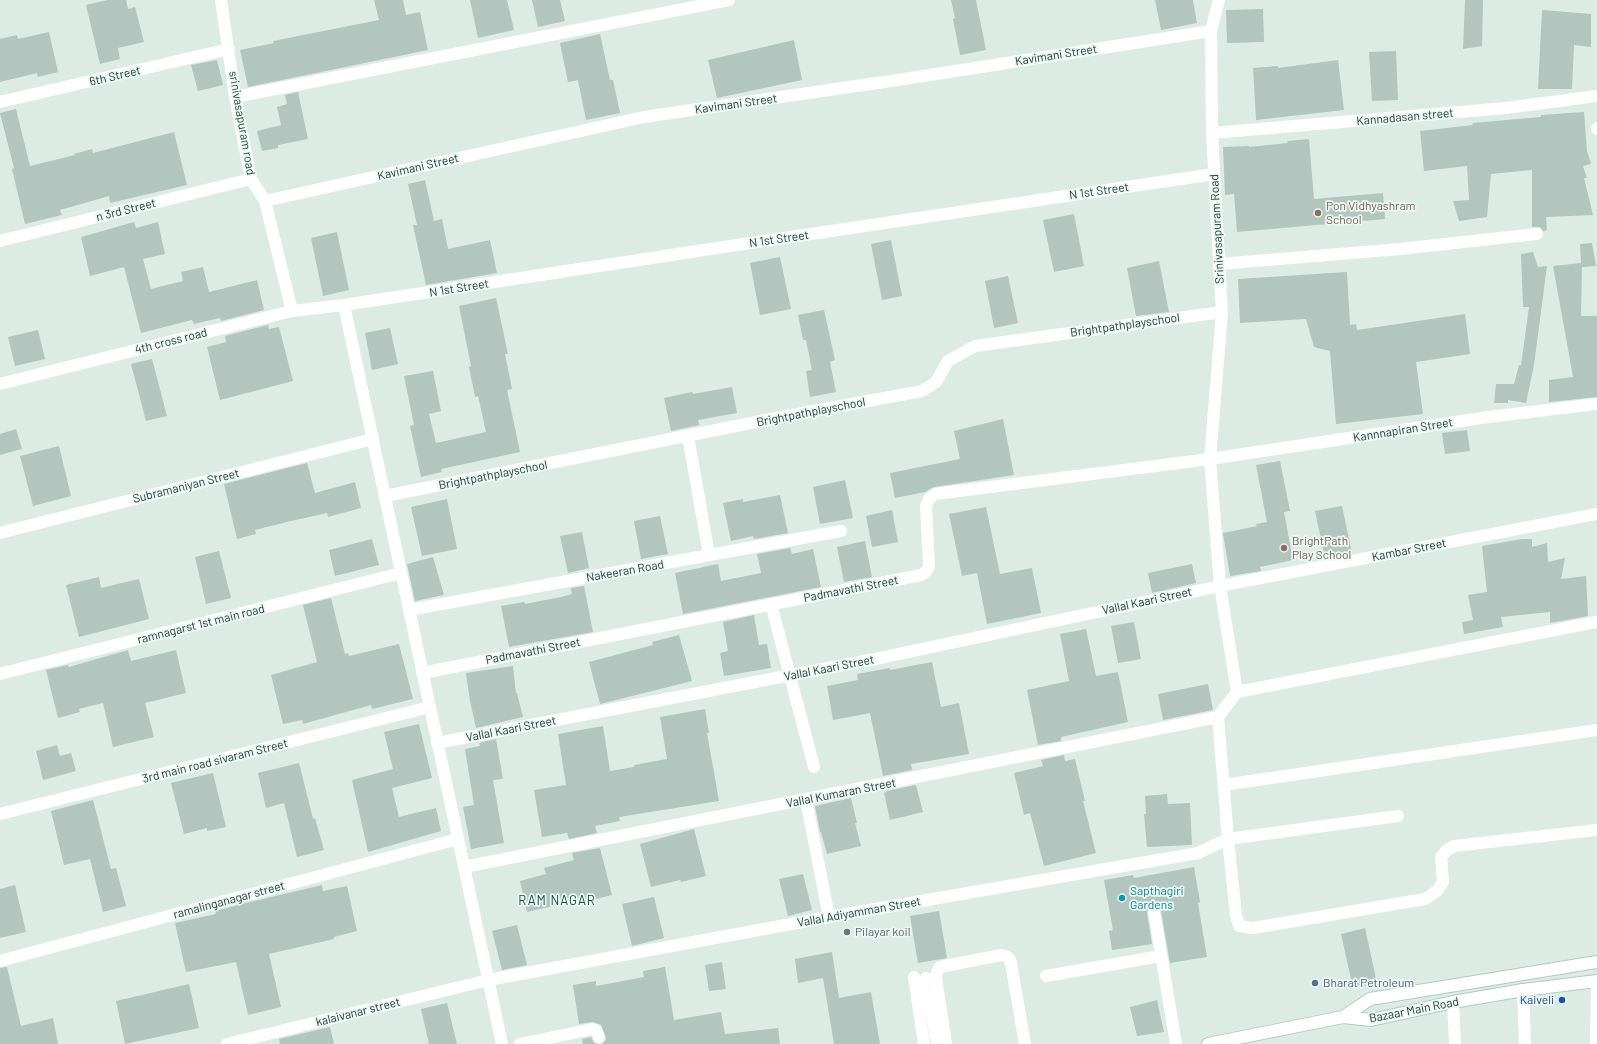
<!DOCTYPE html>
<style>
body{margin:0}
canvas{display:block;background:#ddebe5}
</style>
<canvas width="1597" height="1044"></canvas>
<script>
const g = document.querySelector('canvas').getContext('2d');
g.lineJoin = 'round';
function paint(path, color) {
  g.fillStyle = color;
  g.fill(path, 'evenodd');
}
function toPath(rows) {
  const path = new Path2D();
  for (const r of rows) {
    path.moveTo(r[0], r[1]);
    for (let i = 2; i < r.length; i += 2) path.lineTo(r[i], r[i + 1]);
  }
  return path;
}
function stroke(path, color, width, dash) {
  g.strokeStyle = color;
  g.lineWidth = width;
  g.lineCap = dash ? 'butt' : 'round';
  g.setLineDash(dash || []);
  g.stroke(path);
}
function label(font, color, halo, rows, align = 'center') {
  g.font = font + ' Barlow,sans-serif';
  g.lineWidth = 3.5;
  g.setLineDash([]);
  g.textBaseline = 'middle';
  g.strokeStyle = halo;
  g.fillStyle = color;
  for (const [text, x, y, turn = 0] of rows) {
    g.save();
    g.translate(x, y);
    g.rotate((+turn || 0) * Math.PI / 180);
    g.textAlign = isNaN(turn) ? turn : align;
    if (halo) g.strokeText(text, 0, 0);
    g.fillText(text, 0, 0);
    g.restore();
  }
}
const building = toPath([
 [108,0,126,0,128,9,135,7,144,42,118,48,120,59,100,64,86,5],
 [374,0,403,0,406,15,420,12,428,50,248,87,240,50,274,43,273,41,379,20],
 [470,0,507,0,514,30,478,38],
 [532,0,560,0,565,21,538,27],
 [951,0,976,0,986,50,960,55,953,19,955,18],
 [1155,0,1193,0,1197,23,1161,30],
 [1465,0,1483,0,1482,46,1463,49],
 [1263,9,1264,42,1227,43,1226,10],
 [1542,10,1591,14,1591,47,1574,45,1572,89,1538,89],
 [49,32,58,72,38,77,37,73,0,82,0,39,17,35,18,39],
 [600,34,610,80,613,80,620,113,586,120,578,80,568,82,560,43],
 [794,40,802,80,717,98,708,60],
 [1396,51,1398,100,1372,101,1369,52],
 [217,60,223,85,198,91,191,65],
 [1338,60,1344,110,1256,120,1253,68,1278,66,1278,68],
 [298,92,308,139,278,145,278,148,262,151,257,131,281,125,277,107,287,104,285,95],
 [16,109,30,166,75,155,74,154,92,149,93,153,174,132,187,185,110,203,109,196,60,210,62,215,25,224,12,169,14,168,0,113],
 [1584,112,1587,151,1591,164,1583,166,1587,178,1584,178,1593,215,1546,217,1547,230,1543,231,1540,227,1532,227,1532,170,1491,174,1487,217,1459,221,1453,201,1469,200,1467,166,1424,171,1420,131,1473,125,1472,123,1541,117,1541,115],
 [1309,139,1314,199,1383,193,1385,219,1237,232,1234,194,1225,195,1223,147,1249,146,1249,147,1288,143,1287,141],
 [425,180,434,221,442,219,448,249,490,240,497,273,426,285,413,225,417,225,408,184],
 [1074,214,1084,266,1054,272,1043,220],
 [134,222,136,228,158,222,165,254,143,259,151,289,183,281,181,272,203,267,209,292,257,280,264,310,221,321,220,318,194,324,192,320,141,333,124,267,90,276,81,237],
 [337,232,349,290,323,296,311,238],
 [891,240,902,296,882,300,871,244],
 [1592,243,1596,266,1582,267,1581,316,1597,316,1597,397,1549,402,1549,380,1573,377,1553,266,1581,263,1580,244],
 [1533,252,1538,267,1547,266,1534,365,1526,403,1508,400,1508,403,1494,403,1496,384,1514,384,1519,365,1521,365,1529,307,1523,307,1521,254],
 [780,257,791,309,760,315,750,263],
 [1159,261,1169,312,1136,316,1127,268],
 [1347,272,1350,325,1356,324,1357,330,1465,314,1470,354,1416,362,1423,414,1336,424,1330,351,1314,347,1306,319,1240,323,1238,279],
 [1008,276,1018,323,994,328,985,281],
 [496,298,508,354,505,354,512,389,507,390,520,452,441,469,442,472,421,477,410,426,414,425,404,376,433,371,441,411,429,414,436,443,486,432,478,396,475,397,469,367,471,366,459,306],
 [824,310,835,360,830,362,836,392,810,397,806,371,812,370,806,340,803,340,798,315],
 [268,325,269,329,279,327,293,381,220,400,207,347,226,342,225,336],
 [390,328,398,364,372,370,365,333],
 [38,330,45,359,15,366,8,337],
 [152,359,167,416,146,421,131,364],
 [732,387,737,413,698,420,699,425,671,431,664,398,692,392,693,394],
 [1003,419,1014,475,934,487,925,492,895,498,890,473,960,459,954,431],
 [16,429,22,449,0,455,0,434],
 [1467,430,1470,451,1445,454,1442,433],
 [59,446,71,496,33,506,20,456],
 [1280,461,1290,511,1284,512,1293,560,1260,567,1261,571,1230,576,1223,533,1257,526,1256,524,1267,522,1256,465],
 [307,463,315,493,355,482,361,508,328,517,327,513,291,521,255,530,256,534,237,539,224,484],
 [845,480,853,518,820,524,813,487],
 [780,495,788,533,754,539,753,536,731,541,723,503,743,499,743,502],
 [447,499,457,549,422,556,411,507],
 [1342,506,1352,553,1325,558,1315,511],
 [986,507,1000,574,1032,568,1041,613,987,624,977,573,962,576,949,514],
 [892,510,898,542,872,547,866,516],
 [660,516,668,554,641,559,634,521],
 [582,532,589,568,568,573,560,536],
 [372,539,379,565,335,576,329,550],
 [1522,539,1532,539,1532,547,1547,543,1548,562,1565,558,1561,579,1586,576,1588,616,1550,623,1550,612,1501,617,1503,627,1464,634,1462,622,1473,620,1468,595,1487,592,1482,546],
 [865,541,872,577,844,582,837,547],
 [790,548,792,554,813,549,821,587,683,614,675,573,718,564,721,581,761,573,757,554],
 [219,551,231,598,206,604,195,557],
 [433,557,444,595,415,601,407,564],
 [1192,564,1196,583,1152,593,1148,573],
 [99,577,101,588,139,579,149,619,79,637,66,585],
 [584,586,593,632,509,647,501,606,524,602,525,604,561,597,572,594,571,588],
 [331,598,345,654,348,653,349,656,399,644,413,699,372,709,371,705,303,724,302,720,283,724,271,675,317,662,303,605],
 [754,615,759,645,767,644,771,668,724,676,720,653,728,651,723,622],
 [1134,622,1141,659,1118,663,1111,626],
 [1086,629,1096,676,1118,672,1128,722,1061,737,1061,741,1038,745,1027,690,1069,681,1060,634],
 [679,635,692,681,600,704,589,662,653,645,652,642],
 [128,650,131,661,176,650,186,693,145,703,154,737,113,747,103,703,79,709,80,712,58,718,46,670,68,665,69,667],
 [932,662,941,707,959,703,969,754,911,764,912,770,883,776,870,713,833,720,827,686,858,680,857,674,890,668,890,670],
 [513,666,516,693,517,693,523,717,476,728,470,701,466,673],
 [1208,684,1213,710,1163,720,1158,694],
 [705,709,709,733,707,733,719,801,619,817,620,821,595,826,597,833,569,839,567,833,542,837,534,790,566,785,558,734,603,726,610,771,634,767,634,765,667,759,660,717],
 [419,724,432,778,392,788,399,817,436,808,441,831,368,852,352,780,393,769,384,732],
 [496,739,503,779,493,780,504,843,471,849,463,807,474,805,465,749,480,746,479,743],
 [57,745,60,756,71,753,76,771,43,780,36,751],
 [1064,755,1065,761,1075,759,1085,801,1083,801,1096,853,1044,866,1030,813,1024,815,1014,773,1043,766,1041,760],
 [299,763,313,819,315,818,324,850,297,857,284,803,266,808,258,773],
 [213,773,226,827,207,831,207,828,184,834,171,783],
 [916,785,923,812,890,820,884,793,886,792,886,791],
 [1167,794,1168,804,1190,803,1192,845,1147,847,1144,814,1146,814,1145,796],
 [851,798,857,823,855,823,861,846,827,854,821,832,820,832,815,806],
 [93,800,111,869,116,868,126,906,103,912,90,859,64,865,51,811],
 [694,829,706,876,681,882,680,880,651,887,640,844],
 [600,848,612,895,584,902,584,899,527,912,520,881,546,874,544,868,574,860,572,853],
 [1194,867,1200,902,1198,903,1207,957,1170,963,1161,911,1160,907,1153,905,1149,906,1147,913,1152,944,1112,950,1109,931,1113,930,1104,880,1133,875,1134,878],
 [803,874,812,910,788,916,779,879],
 [15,885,26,932,0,938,0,889],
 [322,885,323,891,347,886,357,931,334,937,334,939,269,954,281,1007,248,1015,236,962,186,972,175,923,216,914,215,911,250,902],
 [654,897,664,938,632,946,622,904],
 [939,911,947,958,918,963,910,916],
 [517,925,527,965,502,970,492,931],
 [1365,928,1377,983,1353,988,1341,934],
 [832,952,839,998,871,992,880,1044,834,1044,823,978,798,983,795,959],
 [722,962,726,989,709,991,705,965],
 [7,967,21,1026,53,1018,58,1044,0,1044,0,968],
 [665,967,674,1020,721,1012,725,1034,778,1028,780,1044,602,1044,605,1041,606,1038,601,1025,593,1022,579,1024,573,985,596,981,596,986,644,977,643,971],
 [189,984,199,1028,125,1044,116,1001],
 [1157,1000,1164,1032,1137,1036,1130,1007],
 [447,1003,457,1044,429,1044,421,1009],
 [330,1027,334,1044,280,1044,279,1039],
 [591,1037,594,1043,597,1044,583,1044,582,1039]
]);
const street = toPath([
 [221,0,235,97,251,179,265,201,292,311],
 [1219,0,1211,31,1212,133,1222,312,1210,459,1220,586,1237,692,1218,717,1228,839,1236,915,1239,926,1253,928,1425,899,1437,891,1443,882,1441,857,1447,850,1454,846,1597,830],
 [235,97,729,0],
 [0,102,229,49],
 [1597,128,1597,129],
 [1212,133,1506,108,1597,96],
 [265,201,644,117,904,79,1211,31],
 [0,241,251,179],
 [1219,264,1400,249,1537,234],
 [344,305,502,1044],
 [0,384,292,311,344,305,717,248,1214,174],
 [688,436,709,555],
 [385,496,776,418,922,391,936,382,948,361,975,346,1222,312],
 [0,533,373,439],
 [771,604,814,767],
 [409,610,841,531],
 [422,673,921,575,926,572,929,567,926,506,929,499,935,494,1210,459,1488,417,1597,404],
 [0,674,401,573],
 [1237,692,1597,622],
 [437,743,875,659,1220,586,1597,514],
 [1224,785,1597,730],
 [806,800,829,917],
 [0,814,430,707],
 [464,867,1218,717],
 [1154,912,1176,1044],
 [0,961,458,839],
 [1046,976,1161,956],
 [914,977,924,1044],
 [926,978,937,1044],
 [1523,990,1525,1044],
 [1453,1002,1455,1044],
 [227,1044,488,980,829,917,1198,853,1228,839,1398,816],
 [520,1044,592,1029,596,1030,599,1037],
 [946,1044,936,978,937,972,940,967,1001,955,1005,956,1009,958,1011,963,1025,1044],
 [1596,1044,1597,982]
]);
const secondary = toPath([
 [1343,1017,1370,999,1597,962],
 [1208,1044,1343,1017,1371,1020,1453,1002,1523,990,1597,981]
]);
const markers = [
 [1318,213,4,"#8d6e63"],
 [1284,548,4,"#8d6e63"],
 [1122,898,4,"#0f9aa8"],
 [847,932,4,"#6b7280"],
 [1315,983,4,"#5c6f8a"],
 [1562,1000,4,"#1a4fb4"]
];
const streetNames = [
 ["Kavimani Street",1056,55,-9],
 ["6th Street",115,76,-13],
 ["Kavimani Street",736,104,-8],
 ["Kannadasan street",1405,117,-5],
 ["srinivasapuram road",242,123,80],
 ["Kavimani Street",418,167,-13],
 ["N 1st Street",1099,191,-8],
 ["n 3rd Street",126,210,-14],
 ["Srinivasapuram Road",1217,229,-93],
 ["N 1st Street",779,239,-8],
 ["N 1st Street",459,288,-9],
 ["Brightpathplayschool",1125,325,-8],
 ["4th cross road",171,341,-14],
 ["Brightpathplayschool",811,412,-11],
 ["Kannnapiran Street",1403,430,-9],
 ["Brightpathplayschool",493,475,-11],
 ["Subramaniyan Street",186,486,-14],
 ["Kambar Street",1409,550,-11],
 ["Nakeeran Road",625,571,-10],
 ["Padmavathi Street",851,589,-11],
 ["Vallal Kaari Street",1147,601,-12],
 ["ramnagarst 1st main road",201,624,-14],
 ["Padmavathi Street",533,651,-11],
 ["Vallal Kaari Street",829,668,-11],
 ["Vallal Kaari Street",511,729,-11],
 ["3rd main road sivaram Street",215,761,-14],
 ["Vallal Kumaran Street",841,793,-11],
 ["ramalinganagar street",229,900,-15],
 ["Vallal Adiyamman Street",859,912,-10],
 ["Bazaar Main Road",1414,1010,-11],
 ["kalaivanar street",358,1012,-14]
];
const educationNames = [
 ["Pon Vidhyashram",1326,206],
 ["School",1326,220],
 ["BrightPath",1292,541],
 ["Play School",1292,555]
];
const cultureNames = [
 ["Sapthagiri",1130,891],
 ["Gardens",1130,905]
];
const worshipNames = [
 ["Pilayar koil",855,932]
];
const serviceNames = [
 ["Bharat Petroleum",1323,983]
];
const transitNames = [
 ["Kaiveli",1554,1000]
];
const neighbourhoodNames = [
 ["RAM NAGAR",557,901]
];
paint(building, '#b2c5be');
stroke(secondary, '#afcbc3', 14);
stroke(street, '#fff', 12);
stroke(secondary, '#fff', 12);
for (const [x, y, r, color] of markers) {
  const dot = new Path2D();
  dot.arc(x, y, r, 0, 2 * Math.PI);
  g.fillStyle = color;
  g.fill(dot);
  stroke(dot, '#edf7f3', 1.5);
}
label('12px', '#1d3b35', '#edf7f3', streetNames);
label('12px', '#785e54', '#edf7f3', educationNames, 'left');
label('12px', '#0d838f', '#edf7f3', cultureNames, 'left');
label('12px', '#5b616d', '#edf7f3', worshipNames, 'left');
label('12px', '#4e5e75', '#edf7f3', serviceNames, 'left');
label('12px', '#164399', '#edf7f3', transitNames, 'right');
g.letterSpacing = '1px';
label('13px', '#184f45', '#edf7f3', neighbourhoodNames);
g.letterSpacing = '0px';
</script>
